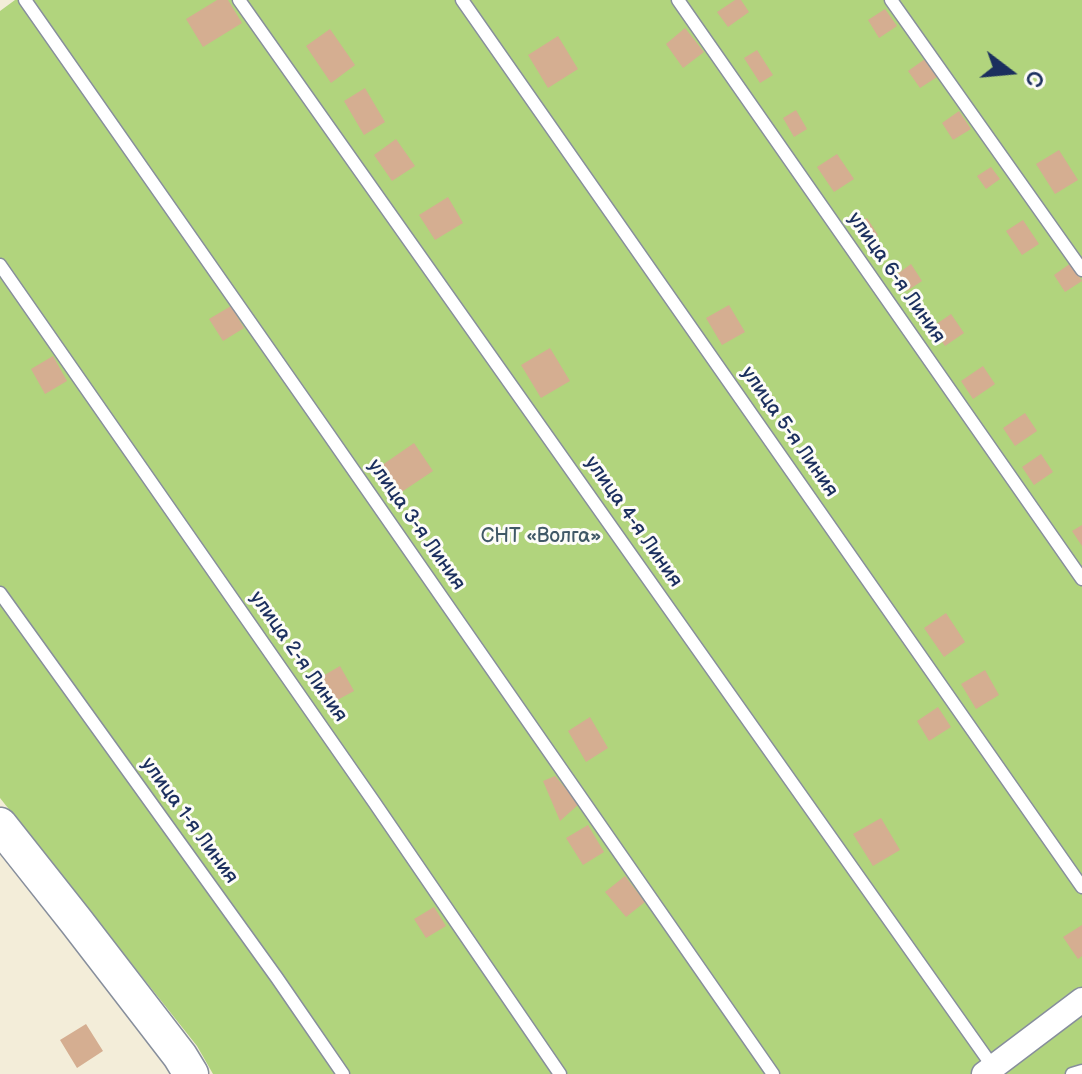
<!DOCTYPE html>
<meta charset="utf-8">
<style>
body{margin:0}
#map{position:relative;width:1082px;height:1074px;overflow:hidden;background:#f3edd9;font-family:"Balsamiq Sans",sans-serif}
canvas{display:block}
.north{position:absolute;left:970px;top:32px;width:80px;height:80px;-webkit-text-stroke:6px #fdfcf7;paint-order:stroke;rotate:106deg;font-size:22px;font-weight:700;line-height:32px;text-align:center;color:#1b2f5e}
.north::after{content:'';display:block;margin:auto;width:28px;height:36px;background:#1b2f5e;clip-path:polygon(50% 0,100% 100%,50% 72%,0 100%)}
</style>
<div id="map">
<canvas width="1082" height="1074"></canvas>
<div class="north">С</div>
</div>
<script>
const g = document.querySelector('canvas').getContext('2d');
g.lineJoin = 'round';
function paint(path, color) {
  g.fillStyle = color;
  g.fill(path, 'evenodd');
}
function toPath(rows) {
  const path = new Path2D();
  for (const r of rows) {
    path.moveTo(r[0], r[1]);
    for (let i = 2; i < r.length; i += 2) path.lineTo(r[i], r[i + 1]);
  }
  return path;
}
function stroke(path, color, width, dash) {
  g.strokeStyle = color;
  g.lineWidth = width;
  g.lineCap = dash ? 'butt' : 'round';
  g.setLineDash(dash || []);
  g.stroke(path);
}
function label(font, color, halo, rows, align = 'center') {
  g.font = font + ' "Balsamiq Sans",sans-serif';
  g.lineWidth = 6;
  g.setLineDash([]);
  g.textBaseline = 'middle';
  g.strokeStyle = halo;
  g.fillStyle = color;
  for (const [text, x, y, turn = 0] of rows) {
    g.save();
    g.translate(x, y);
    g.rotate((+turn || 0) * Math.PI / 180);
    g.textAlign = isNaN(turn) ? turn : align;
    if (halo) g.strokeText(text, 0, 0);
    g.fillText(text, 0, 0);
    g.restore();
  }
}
const green = toPath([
 [15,0,1082,0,1082,1074,213,1074,197,1046,0,798,0,11]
]);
const building = toPath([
 [217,0,228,0,242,23,203,47,186,19],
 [735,0,741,0,749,12,728,27,717,12],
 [885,9,897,26,879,38,868,20],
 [685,28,704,52,683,68,666,44],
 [330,29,355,65,331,83,306,46],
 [558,36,578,69,548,88,528,55],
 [757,50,773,75,760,83,744,58],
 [925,59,937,77,920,88,908,71],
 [365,88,385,122,364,135,344,101],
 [796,110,807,129,794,137,783,118],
 [959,111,971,129,953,140,942,123],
 [396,139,415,166,392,181,374,155],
 [1059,150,1078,180,1055,194,1036,164],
 [837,154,854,179,834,192,817,167],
 [991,167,1000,179,986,189,977,176],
 [448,197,463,223,435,240,419,215],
 [867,218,878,235,868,241,857,225],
 [1023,220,1039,244,1022,255,1006,231],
 [1071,263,1082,281,1065,292,1054,275],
 [911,264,922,281,907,291,896,275],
 [729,305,745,332,722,345,706,318],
 [231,306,244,328,223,341,209,319],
 [951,314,964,333,945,346,932,327],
 [550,348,570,381,541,398,521,365],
 [53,356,67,381,45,394,31,369],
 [983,366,995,384,973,399,961,381],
 [1025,413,1037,431,1015,446,1003,428],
 [414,443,433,471,394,497,375,470],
 [1041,454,1053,472,1034,485,1022,467],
 [1082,525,1082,546,1072,531],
 [946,613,965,642,944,657,924,628],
 [340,666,354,691,330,704,316,680],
 [985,670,999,695,976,709,961,684],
 [938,707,951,727,929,741,917,721],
 [590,717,608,748,586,762,568,731],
 [555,776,579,804,560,821,543,781],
 [881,818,900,850,873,866,853,834],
 [588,825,604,852,583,865,566,838],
 [625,876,645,902,626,917,605,892],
 [434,907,446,926,426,938,414,919],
 [1082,925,1082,956,1078,959,1063,937],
 [86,1024,103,1051,77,1068,60,1040]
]);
const lane = toPath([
 [25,0,327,432,773,1074],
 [239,0,993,1067],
 [462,0,1082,887],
 [678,0,1082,579],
 [891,0,1082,270],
 [0,265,374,802,560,1074],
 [0,593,277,978,343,1074],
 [1072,1074,1082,1071]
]);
const street = toPath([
 [984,1074,1082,1000]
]);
const secondary = toPath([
 [0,825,76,921,180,1056,191,1074]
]);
const streetNames = [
 ["улица 6-я Линия",896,278,55],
 ["улица 5-я Линия",789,432,55],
 ["улица 4-я Линия",633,522,55],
 ["улица 3-я Линия",416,525,55],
 ["улица 2-я Линия",298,657,55],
 ["улица 1-я Линия",189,821,54]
];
const parkNames = [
 ["СНТ «Волга»",541,537]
];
paint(green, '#b1d47d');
paint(building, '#d5ae91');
stroke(lane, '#878e9c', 15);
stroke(street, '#878e9c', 27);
stroke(secondary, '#878e9c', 37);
stroke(lane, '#fff', 12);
stroke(street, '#fff', 24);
stroke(secondary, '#fff', 34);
label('20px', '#1b2f5e', '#fdfcf7', streetNames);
label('20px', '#405866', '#fdfcf7', parkNames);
</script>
